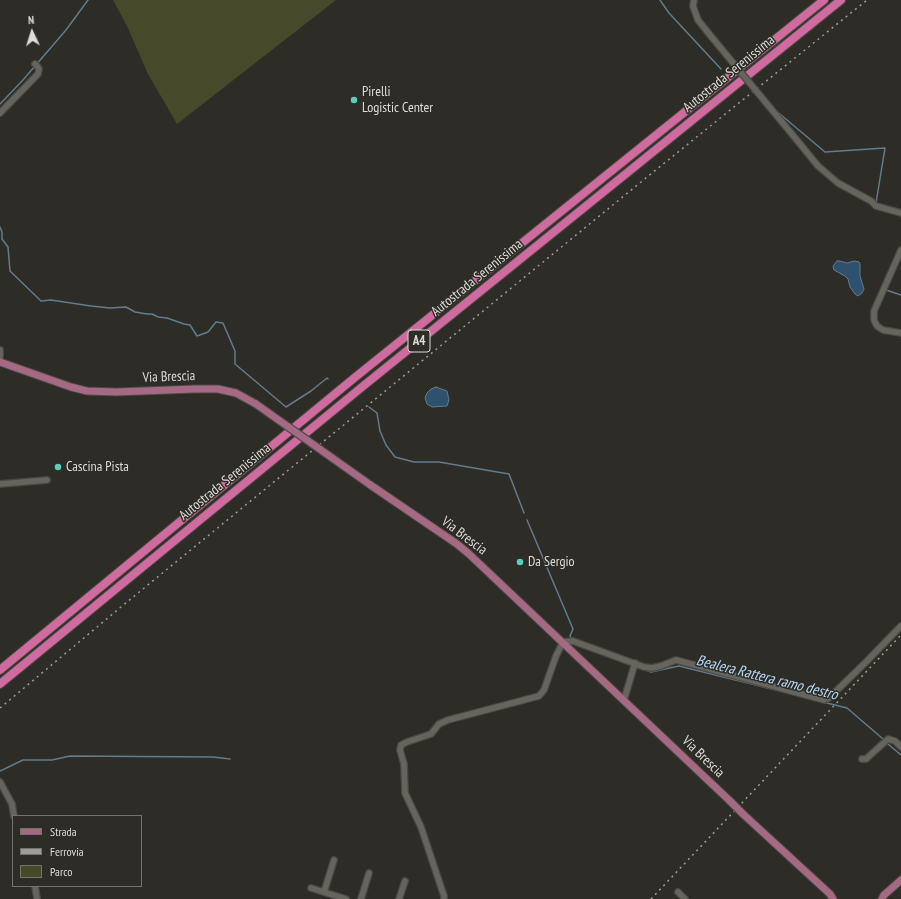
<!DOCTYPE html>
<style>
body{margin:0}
#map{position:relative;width:901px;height:899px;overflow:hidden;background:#2e2c26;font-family:"PT Sans Narrow",sans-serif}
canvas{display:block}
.legend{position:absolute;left:12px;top:815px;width:130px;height:72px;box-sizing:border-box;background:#2e2c26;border:1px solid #74726d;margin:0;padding:5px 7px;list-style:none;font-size:12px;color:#dddcd8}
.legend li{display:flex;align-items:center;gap:8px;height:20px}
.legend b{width:20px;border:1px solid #74726d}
.north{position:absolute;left:12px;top:12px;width:40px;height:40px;-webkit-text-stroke:3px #2e2c26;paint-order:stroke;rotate:356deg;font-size:11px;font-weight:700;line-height:16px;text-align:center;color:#dddcd8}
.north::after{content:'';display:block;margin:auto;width:14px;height:18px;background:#dddcd8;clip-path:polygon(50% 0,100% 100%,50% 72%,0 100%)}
</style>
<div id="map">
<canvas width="901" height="899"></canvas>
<ul class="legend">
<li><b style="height:5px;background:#a56984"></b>Strada</li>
<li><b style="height:5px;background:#9d9c97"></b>Ferrovia</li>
<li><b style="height:11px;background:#474a2a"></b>Parco</li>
</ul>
<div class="north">N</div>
</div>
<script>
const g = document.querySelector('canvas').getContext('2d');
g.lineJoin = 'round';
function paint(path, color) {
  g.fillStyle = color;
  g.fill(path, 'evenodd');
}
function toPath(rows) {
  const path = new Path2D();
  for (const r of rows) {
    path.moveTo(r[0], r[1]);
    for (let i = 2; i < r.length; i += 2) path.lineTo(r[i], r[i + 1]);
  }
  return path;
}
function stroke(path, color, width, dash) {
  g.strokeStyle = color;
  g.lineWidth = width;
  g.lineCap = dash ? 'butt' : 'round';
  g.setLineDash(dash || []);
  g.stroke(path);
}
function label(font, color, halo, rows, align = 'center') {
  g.font = font + ' "PT Sans Narrow",sans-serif';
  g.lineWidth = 3;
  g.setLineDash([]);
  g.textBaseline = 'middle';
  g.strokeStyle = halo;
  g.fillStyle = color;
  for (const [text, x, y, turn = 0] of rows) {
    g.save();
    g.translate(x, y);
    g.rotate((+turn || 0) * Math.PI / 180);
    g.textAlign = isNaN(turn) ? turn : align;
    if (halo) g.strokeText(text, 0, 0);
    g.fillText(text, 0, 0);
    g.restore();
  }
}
const green = toPath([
 [113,0,336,0,177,124,148,74,127,26]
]);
const water = toPath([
 [837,261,840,261,847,263,854,261,859,262,860,264,860,276,864,289,862,293,858,296,855,294,850,287,848,279,845,276,834,270,833,266,837,261],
 [436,387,447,391,449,400,447,406,432,407,427,404,425,398,427,393,431,389,436,387]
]);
const stream = toPath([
 [660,0,669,13,721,69],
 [0,104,23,80,66,30,88,0],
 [774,109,825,152,885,148,876,203,901,210],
 [0,227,2,232,2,239,8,247,10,271,41,301,51,300,91,306,110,308,126,307,135,312,147,314,152,314,158,317,167,318,184,324,190,325,197,336,208,332,216,322,223,323,235,351,235,364,286,407,311,391,327,378,328,379],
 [886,290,901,295],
 [369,407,377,413,380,431,386,445,395,457,414,462,439,462,509,474,524,513],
 [527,520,573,629,570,636,572,639],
 [643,669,651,672,679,666,804,697],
 [823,702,847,708,883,739],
 [888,744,901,755],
 [0,771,23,760,52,760,70,756,213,757,230,759]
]);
const minor = toPath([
 [694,0,693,6,698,20,710,35],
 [0,113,38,74,39,69,37,66,35,64],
 [796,139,818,166,838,183,871,201,876,206,901,213],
 [901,250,874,311,874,320,877,326,883,330,901,333],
 [0,350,0,357],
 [0,484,47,480],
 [624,700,635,663],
 [862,759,866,759,888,739,895,741,901,747],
 [0,782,12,804,14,816],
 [35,886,37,899],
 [311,888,346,899],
 [324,892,334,860],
 [678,892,685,899],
 [361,899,369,873],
 [399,899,405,881],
 [444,899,444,896,421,827,405,793,404,764,400,750,401,745,407,742,431,734,439,724,448,720,539,696,544,690,556,656,563,642,573,641,644,667,652,668,661,666,676,660,824,700,829,698,867,661,901,626]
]);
const major = toPath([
 [0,362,71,387,87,391,116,392,195,389,218,389,236,393,256,404],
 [369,484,457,544,469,554,730,801],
 [743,814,830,894,833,899],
 [882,899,884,895,901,880]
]);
const highway = toPath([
 [0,670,353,379,824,0],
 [0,684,362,387,841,0]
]);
const rail = toPath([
 [0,708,127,602,652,173,867,0],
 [651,899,901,635]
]);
const minorBridge = toPath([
 [710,35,796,139]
]);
const majorBridge = toPath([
 [256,404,369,484],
 [730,801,743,814]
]);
const markers = [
 [354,100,4,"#59cebf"],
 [58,467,4,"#59cebf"],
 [520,562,4,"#59cebf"]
];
const shields = [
 [419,341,22]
];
const shieldNames = [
 ["A4",419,341]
];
const streetNames = [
 ["Autostrada Serenissima",729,74,-39],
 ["Autostrada Serenissima",477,278,-39],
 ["Via Brescia",169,377,-2],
 ["Autostrada Serenissima",225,482,-39],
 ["Via Brescia",464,536,37],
 ["Via Brescia",703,757,44]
];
const poiNames = [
 ["Pirelli",362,92],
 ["Logistic Center",362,108],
 ["Cascina Pista",66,467],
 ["Da Sergio",528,562]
];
const waterNames = [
 ["Bealera Rattera ramo destro",767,678,14]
];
paint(green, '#474a2a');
paint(water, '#2e526e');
stroke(water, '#627b8e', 1);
stroke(stream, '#627b8e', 1.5);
stroke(minor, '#4a4943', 8);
stroke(major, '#4a4943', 9);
stroke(highway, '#4a4943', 10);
stroke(minor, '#66655d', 5.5);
stroke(major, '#a56984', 7);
stroke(highway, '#cf6b9e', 8);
stroke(rail, '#9d9c97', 1.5, [2, 4]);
stroke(minorBridge, '#4a4943', 8, []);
stroke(majorBridge, '#4a4943', 9, []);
stroke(minorBridge, '#66655d', 5.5);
stroke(majorBridge, '#a56984', 7);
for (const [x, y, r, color] of markers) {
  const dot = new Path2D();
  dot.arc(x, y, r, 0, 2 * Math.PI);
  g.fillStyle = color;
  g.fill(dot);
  stroke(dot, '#2e2c26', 1.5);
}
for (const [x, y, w] of shields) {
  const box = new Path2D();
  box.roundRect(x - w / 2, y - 11, w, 22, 3);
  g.fillStyle = '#2e2c26';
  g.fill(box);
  stroke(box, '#dddcd8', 1);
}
label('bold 13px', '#dddcd8', null, shieldNames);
label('14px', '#dddcd8', '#2e2c26', streetNames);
label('14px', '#dddcd8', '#2e2c26', poiNames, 'left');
label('italic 15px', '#b6d8f7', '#2e2c26', waterNames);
</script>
